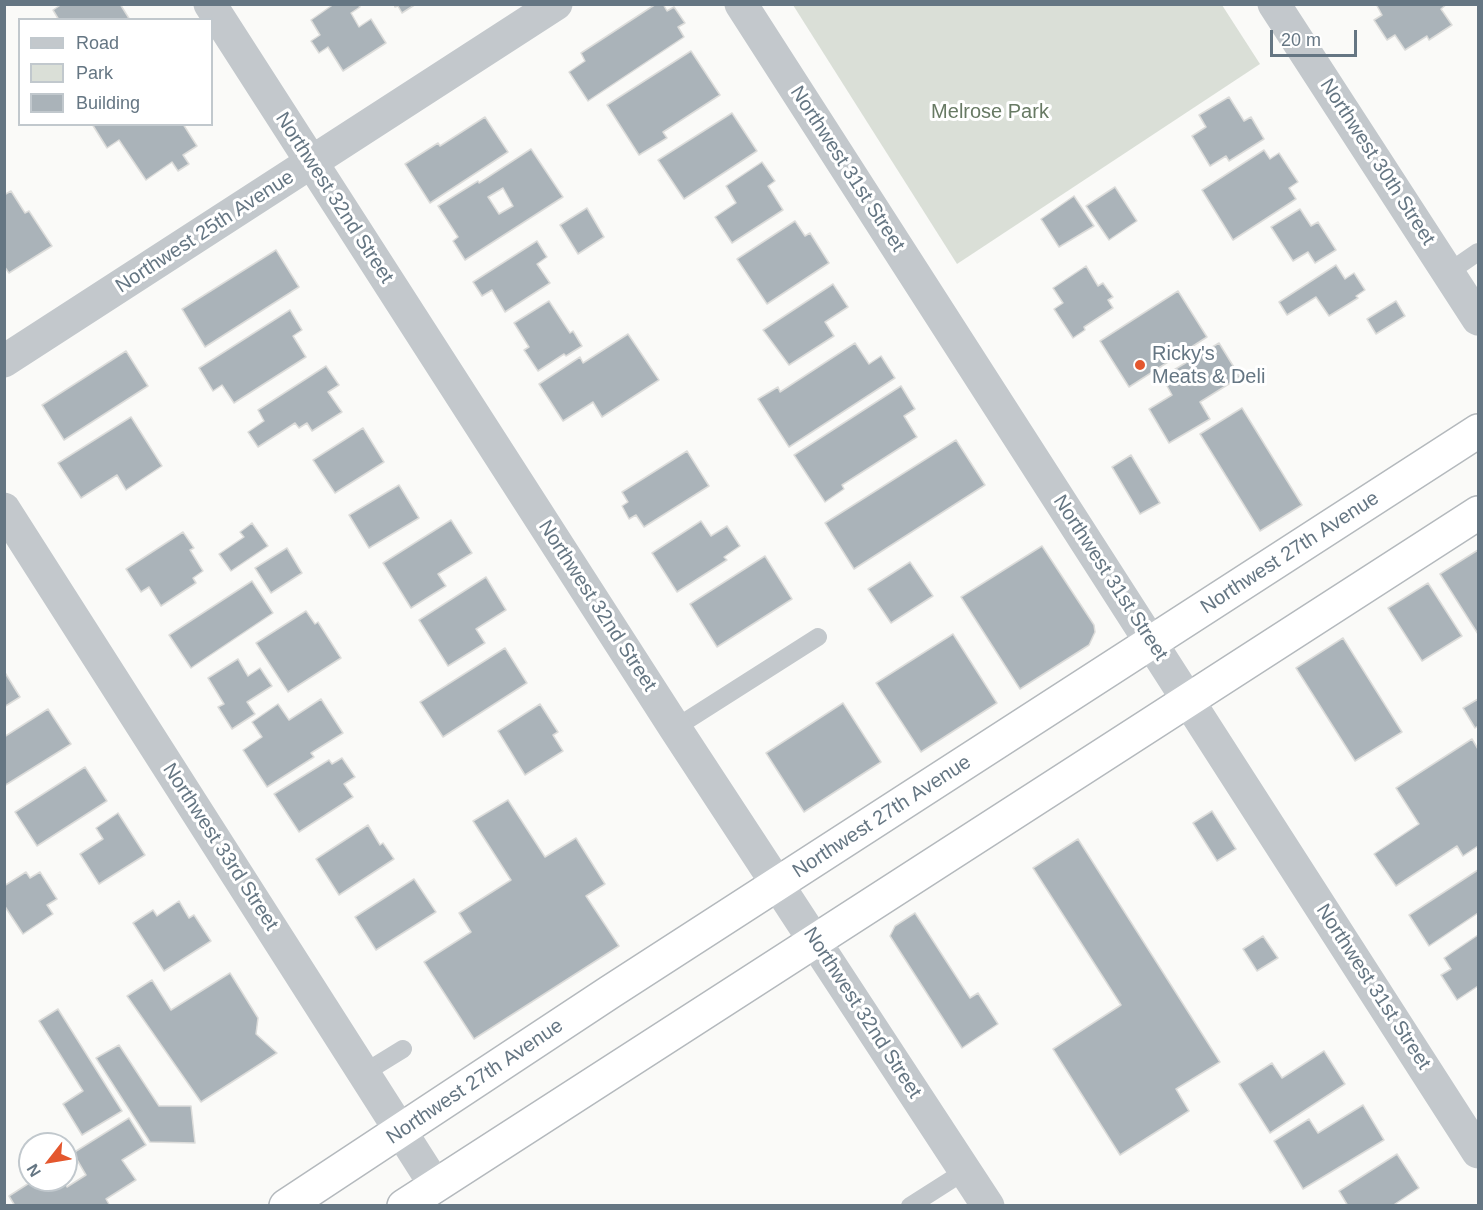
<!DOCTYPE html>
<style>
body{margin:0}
#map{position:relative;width:1483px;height:1210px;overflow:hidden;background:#fafaf8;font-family:Helvetica,sans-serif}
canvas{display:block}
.frame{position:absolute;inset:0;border:6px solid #657683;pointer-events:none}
.legend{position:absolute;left:18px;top:18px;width:195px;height:108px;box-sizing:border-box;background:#fff;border:2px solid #c1c8cd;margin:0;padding:8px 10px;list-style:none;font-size:18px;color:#657683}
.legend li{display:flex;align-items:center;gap:12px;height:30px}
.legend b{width:30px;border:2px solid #c1c8cd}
.north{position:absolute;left:18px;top:1132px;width:60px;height:60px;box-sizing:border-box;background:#fff;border:2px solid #c1c8cd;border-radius:50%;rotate:239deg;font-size:16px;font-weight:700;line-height:24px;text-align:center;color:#657683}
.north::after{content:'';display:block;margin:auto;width:21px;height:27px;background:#e4572e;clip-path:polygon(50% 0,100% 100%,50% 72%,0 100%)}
.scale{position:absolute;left:1270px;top:30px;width:87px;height:27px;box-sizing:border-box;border:3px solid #657683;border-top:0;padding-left:8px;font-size:18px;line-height:21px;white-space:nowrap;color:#657683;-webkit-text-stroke:4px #fff;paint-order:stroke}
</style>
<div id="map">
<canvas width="1483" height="1210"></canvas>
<div class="frame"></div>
<ul class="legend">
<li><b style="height:8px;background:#c3c8cc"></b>Road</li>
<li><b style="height:16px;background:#dadfd7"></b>Park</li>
<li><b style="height:16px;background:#aab3b9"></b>Building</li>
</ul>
<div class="north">N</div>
<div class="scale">20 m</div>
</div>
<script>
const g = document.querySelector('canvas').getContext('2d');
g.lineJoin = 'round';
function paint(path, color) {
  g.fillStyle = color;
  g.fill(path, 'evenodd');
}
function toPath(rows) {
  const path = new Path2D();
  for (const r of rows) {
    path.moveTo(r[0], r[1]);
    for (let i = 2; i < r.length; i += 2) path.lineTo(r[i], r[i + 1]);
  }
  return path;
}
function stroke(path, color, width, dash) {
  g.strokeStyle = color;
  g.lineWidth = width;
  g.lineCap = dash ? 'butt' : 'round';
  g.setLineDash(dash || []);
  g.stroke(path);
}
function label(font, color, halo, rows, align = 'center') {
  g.font = font + ' Helvetica,sans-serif';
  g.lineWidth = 6;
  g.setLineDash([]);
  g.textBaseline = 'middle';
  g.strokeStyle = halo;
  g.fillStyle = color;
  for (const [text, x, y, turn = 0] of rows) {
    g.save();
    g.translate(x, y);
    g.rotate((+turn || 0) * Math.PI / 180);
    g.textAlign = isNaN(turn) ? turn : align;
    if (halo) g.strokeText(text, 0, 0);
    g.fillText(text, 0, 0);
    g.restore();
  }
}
const green = toPath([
 [793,5,1222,5,1260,64,957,264]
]);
const building = toPath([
 [62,4,120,4,130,20,59,20,53,10,62,4],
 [334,4,358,4,360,7,351,13,359,27,371,19,386,43,343,71,328,47,319,53,311,41,320,35,311,20,334,4],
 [394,4,416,4,402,13,398,6,395,7,394,4],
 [656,4,663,4,667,11,674,7,685,23,678,27,684,37,588,101,569,72,585,61,581,53,656,4],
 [1376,4,1447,4,1441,9,1452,25,1429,40,1427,36,1405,50,1395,35,1387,40,1374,20,1382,15,1376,4],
 [691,51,720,95,663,132,667,138,639,155,607,105,691,51],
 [1229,97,1244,121,1251,117,1264,139,1229,161,1226,156,1210,166,1192,136,1206,127,1199,115,1229,97],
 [732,113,757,151,684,199,658,160,732,113],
 [485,117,508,152,430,203,405,164,438,143,440,146,485,117],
 [92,124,183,124,197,146,183,155,189,164,178,171,172,162,146,180,119,140,107,148,92,124],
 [531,149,563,197,465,260,453,241,458,237,438,206,478,181,479,183,531,149],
 [503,188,513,206,499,214,488,197,503,188],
 [1264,150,1270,159,1279,153,1298,182,1289,188,1296,199,1233,240,1202,190,1264,150],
 [762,162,775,181,768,186,783,210,732,243,715,217,736,203,726,186,762,162],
 [1115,187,1137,221,1109,240,1086,206,1115,187],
 [11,191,25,213,29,211,52,246,9,273,4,266,4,195,11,191],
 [1074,196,1094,226,1059,247,1041,219,1074,196],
 [587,208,604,237,578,254,560,225,587,208],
 [1300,209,1311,226,1318,222,1336,250,1315,263,1308,252,1293,261,1271,227,1300,209],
 [795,221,805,236,810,233,829,263,767,304,737,259,795,221],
 [537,241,547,257,537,264,550,283,505,312,492,290,482,296,473,282,537,241],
 [276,250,299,287,205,347,182,309,276,250],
 [1336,265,1345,279,1354,273,1365,290,1356,296,1358,298,1329,316,1316,297,1287,315,1279,302,1336,265],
 [1086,266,1098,286,1103,283,1113,297,1108,300,1113,308,1084,327,1085,330,1073,338,1054,309,1063,303,1053,288,1086,266],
 [833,284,848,307,825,322,834,336,789,365,763,330,833,284],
 [1178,291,1207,337,1129,387,1100,341,1178,291],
 [549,301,570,333,573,331,582,346,566,356,564,354,538,371,524,350,529,347,514,323,549,301],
 [1396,301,1405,316,1376,334,1367,319,1396,301],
 [290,310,302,330,293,336,306,357,234,403,222,385,213,391,199,368,290,310],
 [628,334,659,380,602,417,593,402,563,421,539,384,580,357,583,363,628,334],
 [855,343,869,364,881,356,895,378,789,447,758,399,778,387,780,392,855,343],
 [1219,343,1240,377,1200,402,1210,419,1169,443,1149,409,1172,395,1162,377,1219,343],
 [126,351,148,386,64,440,42,405,126,351],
 [326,366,339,385,328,392,342,412,312,431,307,423,299,428,295,423,258,447,248,432,264,421,258,410,326,366],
 [901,386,915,409,904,416,917,437,842,485,844,489,825,502,794,455,901,386],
 [1242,408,1302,505,1260,531,1200,434,1242,408],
 [131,417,162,466,126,490,117,475,81,498,58,463,131,417],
 [363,428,384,462,335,493,313,460,363,428],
 [956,440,985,485,854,569,825,523,956,440],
 [687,451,709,486,644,527,636,515,629,519,622,506,628,502,622,492,687,451],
 [1131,455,1160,503,1140,514,1112,467,1131,455],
 [399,485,419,518,369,548,349,515,399,485],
 [451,520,472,553,438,574,446,586,411,608,383,563,451,520],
 [701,521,711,536,727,526,740,546,724,557,727,560,677,592,652,553,701,521],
 [252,523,268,546,231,571,219,554,244,537,240,532,252,523],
 [183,532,194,548,190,550,203,571,193,578,196,583,161,606,149,587,141,592,126,569,183,532],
 [1042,546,1094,625,1095,632,1089,645,1020,689,961,597,1042,546],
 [287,548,302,573,271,593,255,568,287,548],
 [1478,550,1478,634,1440,574,1478,550],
 [765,556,792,599,717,647,690,604,765,556],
 [910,562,933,596,891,623,868,589,910,562],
 [486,577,506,610,476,629,485,643,448,666,419,620,486,577],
 [252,581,273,613,191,668,169,635,252,581],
 [1428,583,1462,636,1422,661,1388,608,1428,583],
 [306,611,315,624,318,622,341,658,288,692,256,643,306,611],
 [953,634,997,703,921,752,876,683,953,634],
 [1343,638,1402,732,1355,761,1296,668,1343,638],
 [505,648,527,683,443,737,420,702,505,648],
 [238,659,248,676,260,668,272,686,247,702,255,714,232,729,218,707,224,704,208,678,238,659],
 [4,671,20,697,4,707,4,671],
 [321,699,343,733,311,753,314,757,267,787,243,750,262,737,252,722,278,704,289,720,321,699],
 [1478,699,1478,726,1475,728,1463,708,1478,699],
 [843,703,881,762,804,812,766,753,843,703],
 [540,704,558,732,553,735,563,751,525,775,498,731,540,704],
 [48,709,71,744,4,786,4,737,48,709],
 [1472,739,1478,749,1478,846,1463,856,1457,846,1396,886,1374,854,1419,824,1396,788,1472,739],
 [342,758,355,777,344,784,353,797,299,832,274,794,329,760,332,764,342,758],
 [85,767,107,801,37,846,15,812,85,767],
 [508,800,545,857,576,838,605,884,586,896,619,946,474,1039,424,962,471,932,459,913,511,880,473,821,508,800],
 [1212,811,1236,849,1217,861,1193,823,1212,811],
 [118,813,145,855,99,884,80,854,103,839,96,828,118,813],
 [368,825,380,845,383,843,394,859,339,895,316,859,368,825],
 [1078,839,1220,1062,1176,1089,1189,1111,1120,1155,1053,1049,1121,1005,1033,868,1078,839],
 [1478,870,1478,913,1429,946,1409,915,1478,870],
 [26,872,30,878,40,872,57,899,47,905,53,914,23,934,4,905,4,886,26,872],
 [414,879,436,912,376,950,355,917,414,879],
 [179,901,189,918,194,915,211,941,164,971,133,923,153,910,157,916,179,901],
 [915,913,970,998,978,993,998,1024,962,1048,890,936,895,926,915,913],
 [1478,935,1478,986,1457,1000,1441,975,1451,969,1444,958,1478,935],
 [1263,936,1278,958,1257,971,1243,949,1263,936],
 [230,973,258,1018,256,1034,277,1053,201,1102,127,996,152,980,171,1010,230,973],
 [58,1009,122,1111,82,1135,63,1104,83,1091,39,1021,58,1009],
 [119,1045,159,1106,191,1106,195,1143,150,1142,96,1058,119,1045],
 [1324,1051,1345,1084,1270,1133,1239,1084,1272,1063,1282,1078,1324,1051],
 [1363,1105,1384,1140,1303,1189,1274,1141,1309,1119,1318,1133,1363,1105],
 [129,1118,146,1145,122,1160,136,1180,106,1199,110,1206,15,1206,9,1196,34,1180,63,1180,67,1187,86,1175,73,1153,129,1118],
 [1397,1154,1419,1188,1392,1206,1348,1206,1339,1191,1397,1154]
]);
const service = toPath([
 [1449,272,1478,252],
 [675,728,818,637],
 [364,1073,403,1049],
 [910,1206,965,1171]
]);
const minor = toPath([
 [210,4,675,728,988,1206],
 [741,4,1478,1152],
 [1274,4,1478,319],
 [4,361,556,4],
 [4,509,435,1185]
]);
const trunk = toPath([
 [286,1206,610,992,1478,431],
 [404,1206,1478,513]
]);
const markers = [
 [1140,365,6,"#e4572e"]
];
const parkNames = [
 ["Melrose Park",990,112]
];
const streetNames = [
 ["Northwest 30th Street",1377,162,57],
 ["Northwest 31st Street",847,169,57],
 ["Northwest 32nd Street",334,198,57],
 ["Northwest 25th Avenue",205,232,-33],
 ["Northwest 27th Avenue",1290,553,-33],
 ["Northwest 31st Street",1110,578,57],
 ["Northwest 32nd Street",597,606,57],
 ["Northwest 27th Avenue",882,817,-33],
 ["Northwest 33rd Street",220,847,57],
 ["Northwest 31st Street",1373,987,57],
 ["Northwest 32nd Street",862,1013,57],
 ["Northwest 27th Avenue",475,1082,-34]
];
const poiNames = [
 ["Ricky's",1152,354],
 ["Meats & Deli",1152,377]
];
paint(green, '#dadfd7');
paint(building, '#aab3b9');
stroke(building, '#dcdcda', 1.5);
stroke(trunk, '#b4b9bd', 36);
stroke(service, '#c3c8cc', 18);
stroke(minor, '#c3c8cc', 33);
stroke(trunk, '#fff', 33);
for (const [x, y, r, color] of markers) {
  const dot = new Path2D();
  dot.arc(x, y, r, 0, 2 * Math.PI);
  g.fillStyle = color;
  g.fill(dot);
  stroke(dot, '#fff', 2);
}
label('20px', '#687a64', '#fff', parkNames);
label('20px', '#657683', '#fff', streetNames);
label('20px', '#657683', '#fff', poiNames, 'left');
</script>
